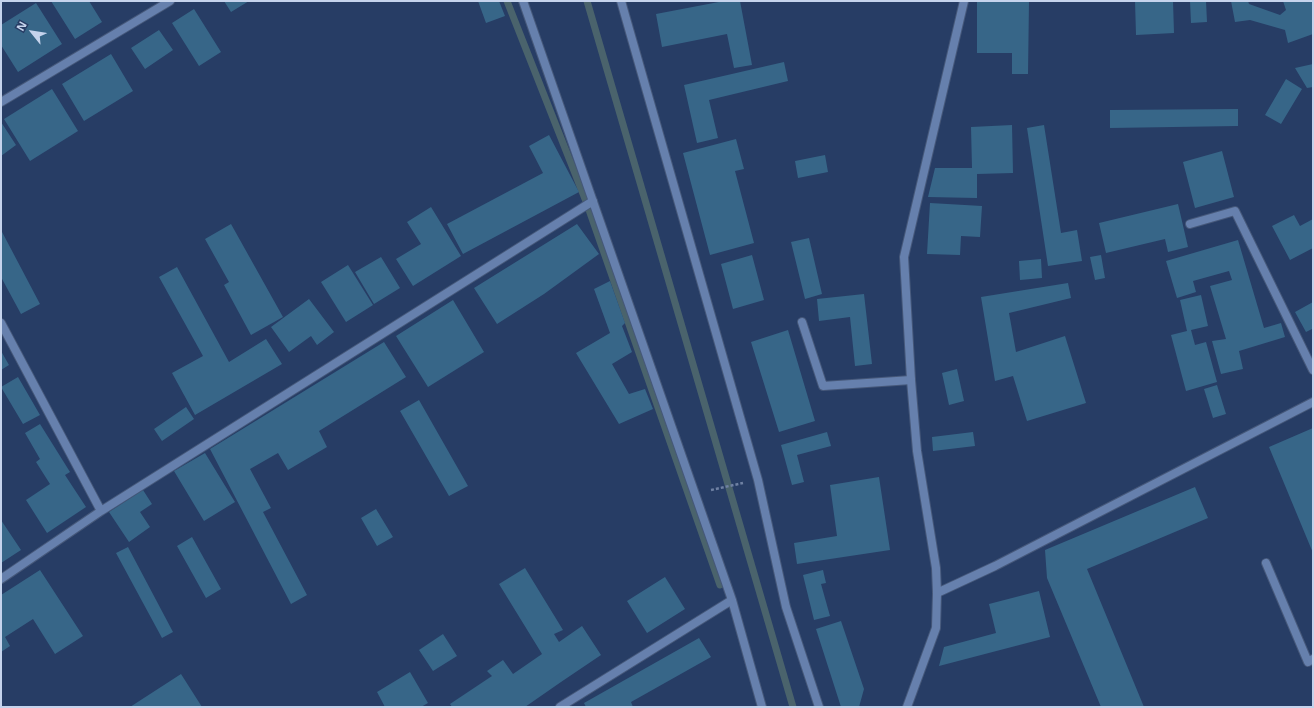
<!DOCTYPE html>
<style>
body{margin:0}
#map{position:relative;width:1314px;height:708px;overflow:hidden;background:#273d65;font-family:"Noto Sans",sans-serif}
canvas{display:block}
.frame{position:absolute;inset:0;border:2px solid #c5d3ec;pointer-events:none}
.north{position:absolute;left:12px;top:12px;width:40px;height:40px;-webkit-text-stroke:3px #273d65;paint-order:stroke;rotate:300deg;font-size:11px;font-weight:700;line-height:16px;text-align:center;color:#c5d3ec}
.north::after{content:'';display:block;margin:auto;width:14px;height:18px;background:#c5d3ec;clip-path:polygon(50% 0,100% 100%,50% 72%,0 100%)}
</style>
<div id="map">
<canvas width="1314" height="708"></canvas>
<div class="frame"></div>
<div class="north">N</div>
</div>
<script>
const g = document.querySelector('canvas').getContext('2d');
g.lineJoin = 'round';
function toPath(rows) {
  const path = new Path2D();
  for (const r of rows) {
    path.moveTo(r[0], r[1]);
    for (let i = 2; i < r.length; i += 2) path.lineTo(r[i], r[i + 1]);
  }
  return path;
}
function stroke(path, color, width, dash) {
  g.strokeStyle = color;
  g.lineWidth = width;
  g.lineCap = dash ? 'butt' : 'round';
  g.setLineDash(dash || []);
  g.stroke(path);
}
function paint(path, color) {
  g.fillStyle = color;
  g.fill(path, 'evenodd');
}
const stream = toPath([
 [507,1,587,204,720,585],
 [587,1,793,707]
]);
const building = toPath([
 [51,1,89,1,102,22,75,39],
 [224,1,249,1,231,12],
 [478,1,499,1,505,16,486,23],
 [724,1,740,1,752,65,734,68,727,34,662,47,656,14],
 [977,1,1029,1,1028,74,1012,74,1012,53,977,53],
 [1135,1,1173,1,1174,33,1136,35],
 [1190,1,1206,1,1207,22,1191,23],
 [1231,1,1248,1,1249,4,1280,15,1286,10,1283,1,1313,1,1313,34,1288,43,1285,30,1250,20,1235,22],
 [36,3,62,44,18,72,1,45,1,25],
 [194,9,221,52,199,66,172,23],
 [159,30,173,50,145,69,131,48],
 [111,54,133,91,84,121,62,84],
 [784,62,788,81,709,100,718,138,697,143,684,85],
 [1313,64,1313,87,1307,88,1295,68],
 [1286,79,1302,89,1281,124,1265,115],
 [52,89,78,131,30,161,4,119],
 [1238,109,1238,126,1110,128,1110,110],
 [1,122,16,145,1,156],
 [1012,125,1013,173,977,174,977,198,928,197,935,168,972,168,971,127],
 [1044,125,1061,233,1077,230,1082,261,1048,266,1027,128],
 [549,135,579,192,463,254,447,224,543,173,529,146],
 [736,139,744,169,735,171,754,243,710,255,683,153],
 [1222,151,1234,197,1195,208,1183,162],
 [825,155,828,172,798,178,795,161],
 [930,203,982,206,980,237,961,236,960,255,927,254],
 [1178,204,1188,247,1168,252,1165,239,1106,253,1099,223],
 [431,207,461,256,413,286,396,259,421,244,407,222],
 [1294,215,1300,226,1313,219,1313,248,1290,260,1272,226],
 [231,224,283,317,251,335,224,285,229,282,205,239],
 [577,224,599,254,544,294,497,324,474,288],
 [1,230,40,304,21,314,1,277],
 [809,238,822,294,805,299,791,242],
 [1238,240,1264,328,1281,323,1285,337,1239,351,1243,369,1221,374,1212,341,1226,339,1210,286,1232,280,1229,271,1193,281,1196,292,1177,298,1166,261],
 [752,255,764,300,733,309,721,264],
 [1101,255,1105,278,1095,280,1090,257],
 [381,257,400,288,374,304,355,272],
 [1041,259,1042,278,1020,280,1019,261],
 [348,265,373,305,346,322,321,282],
 [177,267,229,362,266,339,282,364,195,415,172,373,203,356,159,277],
 [610,281,625,323,622,326,632,352,612,364,629,394,645,389,653,409,619,424,576,353,610,333,594,289],
 [1068,283,1071,298,1009,313,1016,352,1065,336,1086,403,1027,421,1013,376,995,381,981,297],
 [864,294,872,364,855,366,850,317,819,321,817,299],
 [1201,295,1208,326,1191,330,1195,345,1206,342,1217,382,1186,391,1171,335,1187,331,1180,300],
 [309,299,334,332,317,345,311,336,289,352,271,327],
 [453,300,484,352,428,387,396,336],
 [1313,302,1313,332,1312,329,1306,332,1295,312],
 [788,330,815,421,779,432,751,342],
 [384,342,406,377,319,431,327,447,288,470,278,453,250,469,271,508,263,512,307,595,291,604,210,449],
 [1,351,9,365,1,370],
 [957,369,964,401,949,405,942,373],
 [18,377,40,415,23,424,1,387],
 [1217,385,1226,414,1213,418,1204,389],
 [419,400,468,486,449,496,400,411],
 [186,407,194,419,162,441,154,429],
 [40,424,70,472,65,475,86,507,47,533,26,500,50,484,36,462,40,459,25,433],
 [1313,428,1313,553,1269,447],
 [827,432,831,446,797,455,804,482,792,485,781,445],
 [973,432,975,446,933,451,932,437],
 [205,453,235,502,204,521,174,471],
 [879,477,890,550,797,564,794,543,837,536,830,485],
 [1195,487,1208,518,1087,569,1144,707,1101,707,1047,578,1045,550],
 [143,490,152,504,140,512,150,527,129,542,109,512],
 [376,509,393,537,377,546,361,518],
 [1,520,21,550,1,563],
 [192,537,221,589,206,598,177,546],
 [128,547,173,632,162,638,116,553],
 [525,568,563,630,554,634,559,642,582,626,601,655,561,682,525,707,452,707,450,704,492,676,487,671,503,660,513,674,542,654,499,584],
 [40,570,83,636,55,654,33,619,5,637,10,646,1,652,1,595],
 [823,570,826,583,821,584,830,616,814,620,803,575],
 [665,577,685,609,647,633,627,601],
 [1039,591,1050,637,939,666,944,647,996,633,989,604],
 [841,621,864,689,859,707,841,707,816,629],
 [443,634,457,656,433,671,419,650],
 [699,638,711,657,631,702,633,707,586,707,584,703],
 [410,672,428,703,421,707,385,707,377,692],
 [181,674,202,707,130,707]
]);
const path = toPath([
 [711,490,743,483]
]);
const lane = toPath([
 [802,322,823,386,911,380],
 [1266,563,1308,662,1313,659]
]);
const street = toPath([
 [523,1,732,600,762,707],
 [621,1,758,480,786,607,819,707],
 [1,102,170,1],
 [1190,224,1235,211,1313,370],
 [1,323,101,511],
 [1,579,101,511,593,201],
 [937,593,995,566,1313,402],
 [560,707,732,600],
 [907,707,936,628,937,593,936,568,917,451,911,380,904,257,964,1]
]);
stroke(stream, '#4a636c', 7);
paint(building, '#376688');
stroke(lane, '#46587a', 10);
stroke(street, '#46587a', 10);
stroke(path, '#6f81a3', 2.5, [3, 2]);
stroke(lane, '#6680ad', 8);
stroke(street, '#6680ad', 8);
</script>
